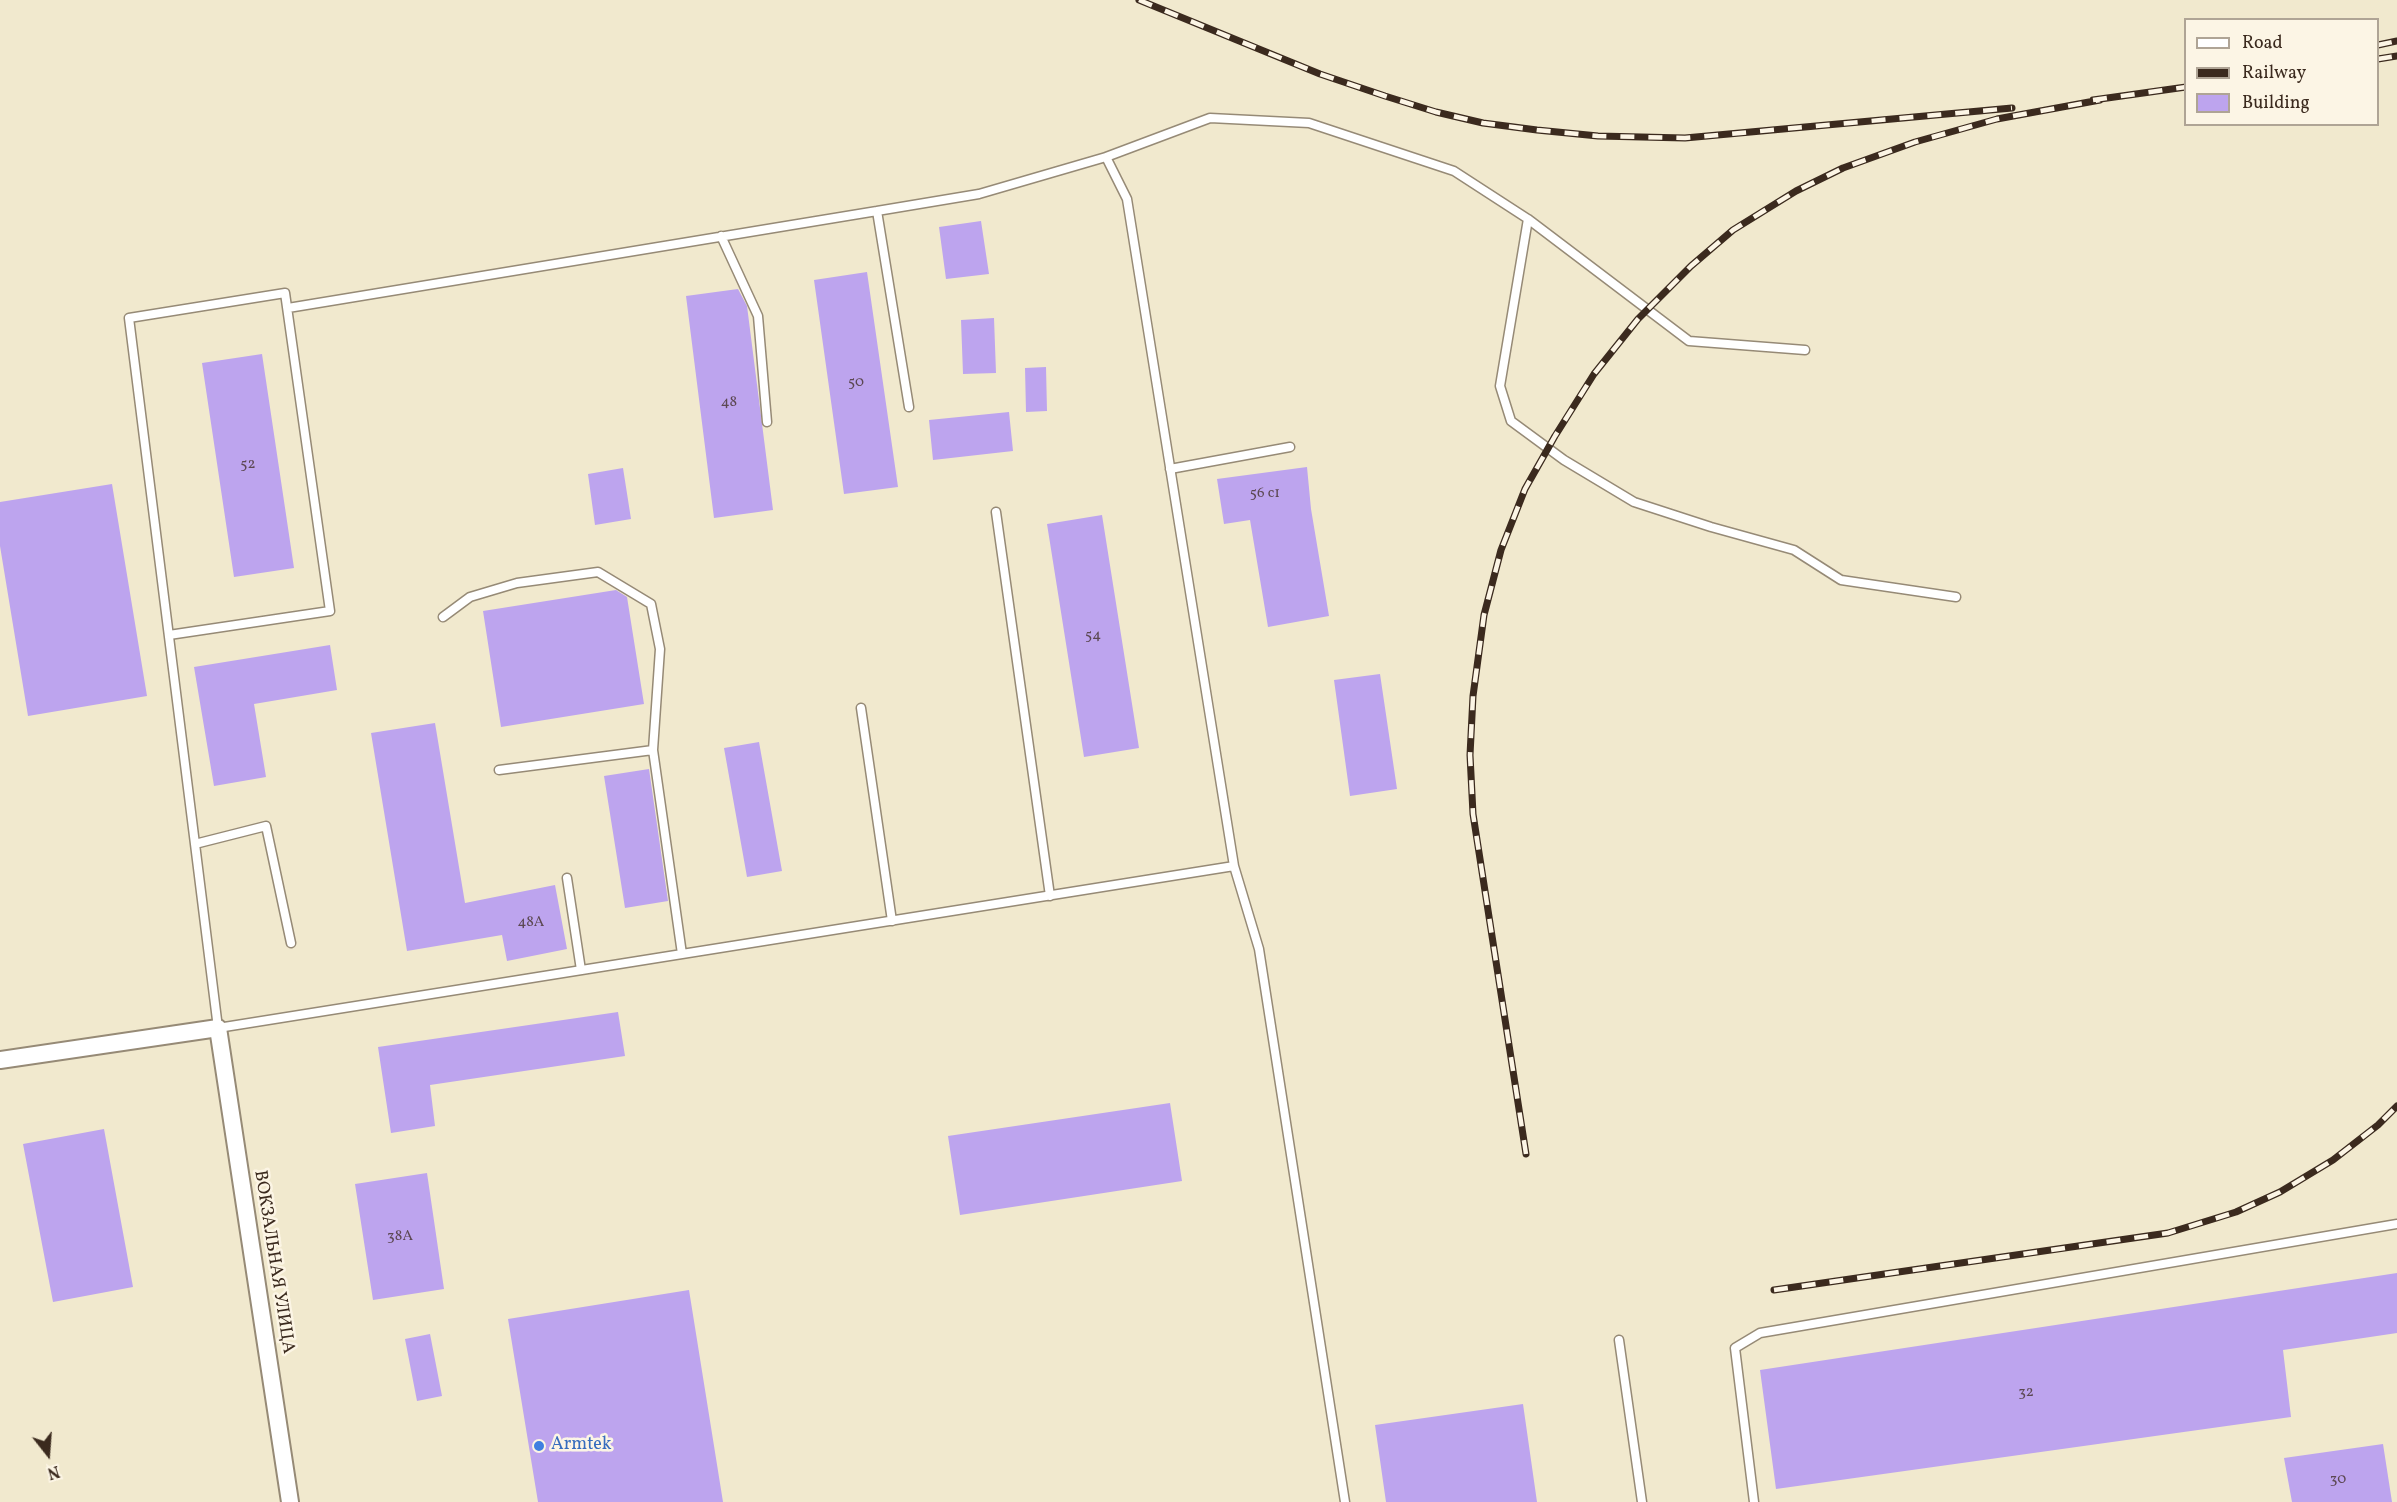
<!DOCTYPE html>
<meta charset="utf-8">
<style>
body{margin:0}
#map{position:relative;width:2397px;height:1502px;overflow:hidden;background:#f1e9ce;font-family:Vollkorn,serif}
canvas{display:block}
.legend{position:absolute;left:2184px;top:18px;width:195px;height:108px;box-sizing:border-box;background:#fcf5e5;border:2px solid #afa495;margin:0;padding:8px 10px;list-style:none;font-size:18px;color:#3b2a1e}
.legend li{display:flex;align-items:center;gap:12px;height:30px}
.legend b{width:30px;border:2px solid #afa495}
.north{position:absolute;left:18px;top:1424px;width:60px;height:60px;-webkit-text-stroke:4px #fcf5e5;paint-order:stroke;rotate:163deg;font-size:16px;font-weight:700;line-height:24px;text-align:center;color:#3b2a1e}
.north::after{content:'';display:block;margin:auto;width:21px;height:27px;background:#3b2a1e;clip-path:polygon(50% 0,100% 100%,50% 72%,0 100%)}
</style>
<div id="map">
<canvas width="2397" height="1502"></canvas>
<ul class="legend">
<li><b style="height:8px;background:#fff"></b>Road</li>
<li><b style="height:8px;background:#3b2a1e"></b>Railway</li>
<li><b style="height:16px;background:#bda4ee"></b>Building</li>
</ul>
<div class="north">N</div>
</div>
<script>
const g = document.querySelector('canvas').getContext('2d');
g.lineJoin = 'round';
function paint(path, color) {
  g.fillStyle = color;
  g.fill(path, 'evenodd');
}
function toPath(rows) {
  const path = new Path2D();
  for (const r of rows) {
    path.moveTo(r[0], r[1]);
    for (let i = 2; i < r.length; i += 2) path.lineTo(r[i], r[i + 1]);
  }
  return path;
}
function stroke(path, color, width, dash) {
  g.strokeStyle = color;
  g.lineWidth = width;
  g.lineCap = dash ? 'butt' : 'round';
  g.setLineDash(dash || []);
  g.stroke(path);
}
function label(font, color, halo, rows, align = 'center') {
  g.font = font + ' Vollkorn,serif';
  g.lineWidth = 5;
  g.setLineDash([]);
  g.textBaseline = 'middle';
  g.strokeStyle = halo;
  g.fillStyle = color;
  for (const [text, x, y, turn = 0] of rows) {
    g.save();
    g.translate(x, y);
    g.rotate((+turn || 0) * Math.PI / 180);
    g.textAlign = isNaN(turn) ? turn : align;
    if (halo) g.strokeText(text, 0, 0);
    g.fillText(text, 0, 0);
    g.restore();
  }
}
const building = toPath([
 [981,221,989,274,946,279,939,227],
 [867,272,898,487,844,494,814,280],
 [738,289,747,306,773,510,714,518,686,296],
 [994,318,996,373,963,374,961,320],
 [262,354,294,568,234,577,202,363],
 [1046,367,1047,411,1026,412,1025,368],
 [1009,412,1013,451,933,460,929,420],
 [1307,467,1311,509,1329,616,1268,627,1250,520,1224,524,1217,479],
 [623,468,631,519,595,525,588,474],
 [112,484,147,696,28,716,0,546,0,502],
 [1102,515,1139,748,1084,757,1047,524],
 [616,590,627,597,644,704,501,727,483,611],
 [330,645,337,690,254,704,266,777,214,786,194,667],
 [1380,674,1397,789,1350,796,1334,680],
 [435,723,465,903,555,885,567,949,507,961,502,935,407,951,371,733],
 [759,742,782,871,747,877,724,748],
 [649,769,668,901,625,908,604,776],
 [618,1012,625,1056,430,1085,435,1126,391,1133,378,1047],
 [1170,1103,1182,1181,960,1215,948,1136],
 [104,1129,133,1287,53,1302,23,1144],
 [427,1173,444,1289,373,1300,355,1184],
 [2397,1273,2397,1333,2283,1350,2291,1417,1776,1489,1760,1370],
 [689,1290,723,1502,538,1502,508,1319],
 [430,1334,442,1396,417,1401,405,1339],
 [1523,1404,1537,1502,1386,1502,1375,1425],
 [2383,1444,2392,1502,2292,1502,2284,1458]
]);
const service = toPath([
 [1106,157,1210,118,1309,123,1454,171,1528,219,1500,386,1511,421,1564,460,1634,502,1711,527,1794,550,1841,580,1956,597],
 [1528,219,1689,341,1805,350],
 [721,236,758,316,767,422],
 [288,308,877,211],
 [909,407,877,211,979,194,1106,157,1127,199,1234,866],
 [1170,469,1290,447],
 [996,512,1050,896],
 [443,617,470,597,517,583,598,572,651,604,660,649,653,750],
 [169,635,330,611,285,293,129,318,195,844,218,1028,1234,866,1259,949,1345,1502],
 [861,708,892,921],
 [499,770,653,750,682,954],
 [195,844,266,826,291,943],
 [567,878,581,970],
 [1619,1340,1642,1502],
 [1754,1502,1735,1348,1760,1333,2397,1224]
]);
const minor = toPath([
 [0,1060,218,1028,290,1502]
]);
const rail = toPath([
 [1139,0,1320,74,1385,96,1436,112,1483,123,1537,130,1598,136,1685,138,2012,108],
 [2378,45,2397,41],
 [2378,59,2397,56],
 [2093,100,2186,87],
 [1526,1154,1473,814,1470,755,1473,696,1484,615,1501,550,1525,489,1555,436,1594,374,1638,319,1691,266,1733,230,1796,191,1843,168,1915,142,1997,119,2100,100],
 [1774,1290,2168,1233,2236,1212,2280,1192,2333,1160,2378,1125,2397,1106]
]);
const markers = [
 [539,1446,6,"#3f7fe0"]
];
const numberNames = [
 ["50",856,383],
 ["48",729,403],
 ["52",248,465],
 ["56 с1",1265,494],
 ["54",1093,636],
 ["48А",531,923],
 ["38А",400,1237],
 ["32",2026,1393],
 ["30",2338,1480]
];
const streetNames = [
 ["ВОКЗАЛЬНАЯ УЛИЦА",273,1262,81]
];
const shopNames = [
 ["Armtek",551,1446]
];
paint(building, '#bda4ee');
stroke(service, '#968a76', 11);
stroke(minor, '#968a76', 20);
stroke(service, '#fff', 8);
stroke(minor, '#fff', 16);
stroke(rail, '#3b2a1e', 7);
stroke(rail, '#fcf5e5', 4.5, [14]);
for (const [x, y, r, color] of markers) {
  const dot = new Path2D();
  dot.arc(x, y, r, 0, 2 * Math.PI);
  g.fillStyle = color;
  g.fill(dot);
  stroke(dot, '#fcf5e5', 2);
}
label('15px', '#5c4852', null, numberNames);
label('18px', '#3b2a1e', '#fcf5e5', streetNames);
label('18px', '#366cbe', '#fcf5e5', shopNames, 'left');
</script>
